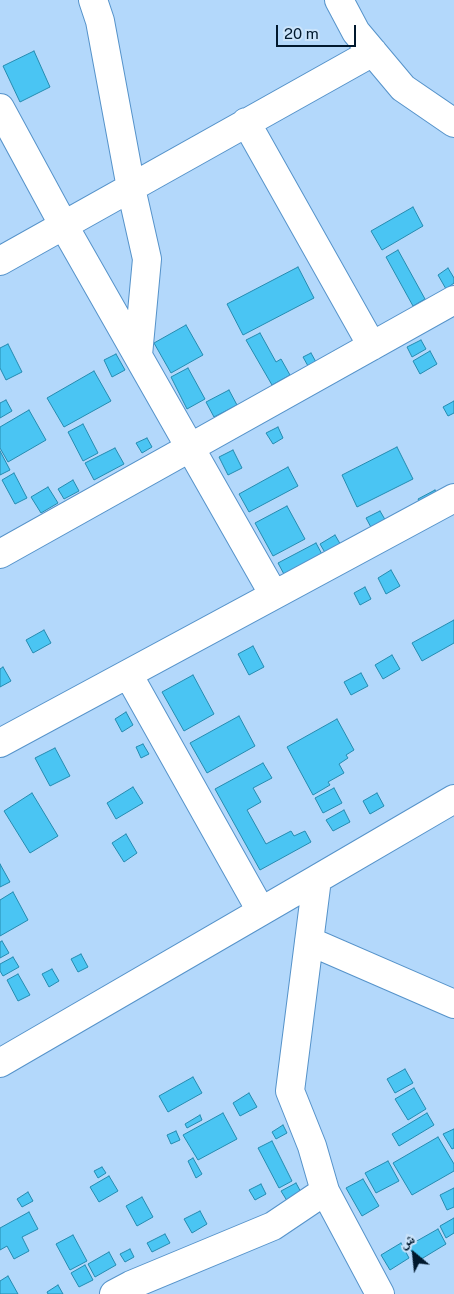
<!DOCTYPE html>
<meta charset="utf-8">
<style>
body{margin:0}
#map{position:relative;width:454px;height:1294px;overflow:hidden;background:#b3d8fb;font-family:"Public Sans","Noto Naskh Arabic",sans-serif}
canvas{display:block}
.north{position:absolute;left:389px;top:1229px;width:50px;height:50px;-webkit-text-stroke:4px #cbe4fb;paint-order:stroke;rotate:332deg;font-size:14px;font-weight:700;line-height:20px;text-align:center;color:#01192e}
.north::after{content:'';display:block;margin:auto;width:18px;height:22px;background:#01192e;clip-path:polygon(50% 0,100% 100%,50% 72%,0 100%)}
.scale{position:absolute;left:276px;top:25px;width:80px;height:22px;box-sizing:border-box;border:2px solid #01192e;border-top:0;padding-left:6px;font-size:15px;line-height:18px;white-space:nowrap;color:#01192e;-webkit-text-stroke:4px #cbe4fb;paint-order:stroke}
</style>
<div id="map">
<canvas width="454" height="1294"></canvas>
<div class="north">ش</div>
<div class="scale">20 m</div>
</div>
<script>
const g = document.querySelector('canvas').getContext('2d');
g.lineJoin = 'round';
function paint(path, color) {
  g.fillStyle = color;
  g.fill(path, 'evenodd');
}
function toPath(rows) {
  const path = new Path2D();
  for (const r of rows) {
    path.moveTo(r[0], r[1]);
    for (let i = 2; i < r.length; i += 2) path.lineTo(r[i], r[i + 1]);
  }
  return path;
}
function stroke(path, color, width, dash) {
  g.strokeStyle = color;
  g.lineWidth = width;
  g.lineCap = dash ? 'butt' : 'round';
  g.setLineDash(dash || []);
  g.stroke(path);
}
const building = toPath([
 [34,51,50,87,20,102,3,66,34,51],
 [413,207,423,226,382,250,371,231,413,207],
 [398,250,425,299,413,306,386,257,398,250],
 [298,267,314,298,243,335,227,304,298,267],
 [448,268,454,278,454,283,446,289,438,275,448,268],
 [186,325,203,355,171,373,154,343,186,325],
 [260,333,276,362,281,359,290,375,272,385,246,340,260,333],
 [421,340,426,349,412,357,407,347,421,340],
 [8,344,22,372,6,380,0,368,0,348,8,344],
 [430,351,437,364,420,374,413,361,430,351],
 [311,353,316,362,308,366,303,357,311,353],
 [116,354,125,370,112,377,104,360,116,354],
 [188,368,205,399,187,409,171,377,188,368],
 [94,371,111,401,64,427,47,398,94,371],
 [229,390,237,405,214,417,206,402,229,390],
 [6,400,12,411,0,418,0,403,6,400],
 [454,401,454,413,448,416,443,407,454,401],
 [29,410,46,440,8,462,0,448,0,427,29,410],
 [83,424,98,453,83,461,68,432,83,424],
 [278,427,283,438,273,444,266,433,278,427],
 [147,438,152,447,142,453,136,443,147,438],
 [397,447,413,479,357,507,342,475,397,447],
 [115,448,124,464,94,480,85,463,115,448],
 [233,450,242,468,228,475,219,457,233,450],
 [0,451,10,470,0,475,0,451],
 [288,467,298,486,249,512,239,494,288,467],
 [14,473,27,498,15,504,2,480,14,473],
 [73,480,79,491,64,499,58,489,73,480],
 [48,487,58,503,41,513,31,497,48,487],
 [435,490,440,500,423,509,418,499,435,490],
 [287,506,305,539,273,556,255,523,287,506],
 [380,511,387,523,373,531,366,518,380,511],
 [335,535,342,547,327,556,320,544,335,535],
 [316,543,324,558,286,578,278,563,316,543],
 [391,570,400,586,386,594,378,578,391,570],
 [365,587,371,599,360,605,354,593,365,587],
 [454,620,454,643,422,661,412,643,454,620],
 [44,630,51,643,33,653,26,640,44,630],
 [253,646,264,667,249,675,238,654,253,646],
 [392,655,400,669,383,679,375,665,392,655],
 [3,667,11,681,0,687,0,669,3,667],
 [361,673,368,686,351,695,344,682,361,673],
 [193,675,214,714,184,731,162,692,193,675],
 [126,712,133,725,122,732,115,719,126,712],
 [239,716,255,746,207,773,190,743,239,716],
 [337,719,354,750,346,755,348,758,339,764,344,773,328,782,330,785,313,795,287,747,337,719],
 [143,744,149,754,141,758,136,747,143,744],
 [55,748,70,776,50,786,35,758,55,748],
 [263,763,272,778,253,788,261,802,247,810,266,844,291,831,294,836,305,831,311,842,260,870,215,789,263,763],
 [133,787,143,803,116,819,107,803,133,787],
 [334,788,342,803,323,813,315,798,334,788],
 [32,793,58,836,30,853,4,811,32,793],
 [377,793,384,806,370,814,363,801,377,793],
 [344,810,350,822,333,831,326,820,344,810],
 [126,834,137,853,124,862,112,843,126,834],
 [0,864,10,882,0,887,0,864],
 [13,892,28,920,0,936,0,900,13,892],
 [2,941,9,953,0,958,0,942,2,941],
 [81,954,88,967,78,972,71,959,81,954],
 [13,957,19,967,3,976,0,971,0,964,13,957],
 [52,969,59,981,49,987,42,974,52,969],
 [18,974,30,995,18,1001,7,980,18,974],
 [405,1069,413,1083,395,1093,387,1079,405,1069],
 [193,1077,202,1093,168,1112,159,1096,193,1077],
 [414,1088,426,1109,408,1120,395,1099,414,1088],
 [249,1093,257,1107,240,1116,233,1103,249,1093],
 [223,1113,237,1139,198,1160,183,1135,223,1113],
 [427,1113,434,1125,399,1146,392,1134,427,1113],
 [200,1115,202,1120,187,1128,185,1124,200,1115],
 [283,1125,287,1133,276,1139,272,1132,283,1125],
 [454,1129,454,1148,452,1149,443,1134,454,1129],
 [176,1131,180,1140,171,1144,167,1135,176,1131],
 [438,1137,454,1164,454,1171,412,1195,393,1163,438,1137],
 [272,1141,292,1181,279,1188,258,1148,272,1141],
 [193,1158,202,1174,196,1178,188,1161,193,1158],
 [388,1161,399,1181,376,1193,365,1173,388,1161],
 [102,1167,106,1173,98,1178,94,1171,102,1167],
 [109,1176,118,1191,99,1202,90,1187,109,1176],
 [363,1179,379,1206,362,1216,346,1188,363,1179],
 [296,1183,303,1196,289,1204,281,1191,296,1183],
 [261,1184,266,1194,255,1200,249,1190,261,1184],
 [454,1188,454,1207,447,1210,440,1195,454,1188],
 [28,1192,33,1201,22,1207,17,1199,28,1192],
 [142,1197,153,1217,137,1226,126,1206,142,1197],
 [200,1211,207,1224,192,1233,184,1219,200,1211],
 [29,1212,38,1229,22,1237,29,1251,14,1259,7,1246,0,1250,0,1228,29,1212],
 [454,1218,454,1233,446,1238,440,1226,454,1218],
 [438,1229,446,1244,418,1261,408,1246,438,1229],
 [165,1234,170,1243,152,1252,147,1243,165,1234],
 [73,1235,87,1261,70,1270,56,1244,73,1235],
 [401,1243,409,1258,390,1270,381,1255,401,1243],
 [130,1249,134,1257,125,1262,120,1254,130,1249],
 [109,1252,116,1265,95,1277,88,1264,109,1252],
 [85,1265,93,1280,79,1287,71,1273,85,1265],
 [8,1276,18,1294,0,1294,0,1281,8,1276],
 [58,1285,63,1294,48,1294,47,1292,58,1285]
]);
const street = toPath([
 [93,0,100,21,131,188,147,259,138,355],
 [339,0,356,32,403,88,454,123],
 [0,108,64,226,274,595],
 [246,122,372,346],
 [0,261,373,52],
 [0,554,454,300],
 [128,674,261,911],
 [0,743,454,498],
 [309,941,454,1004],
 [0,1063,317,879],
 [325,1191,380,1294],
 [114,1294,131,1285,273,1226,325,1191,312,1146,290,1091,317,879,454,799]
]);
paint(building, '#4ac5f3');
stroke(building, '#258bb0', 1);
stroke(street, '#5693ca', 30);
stroke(street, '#fff', 28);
</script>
